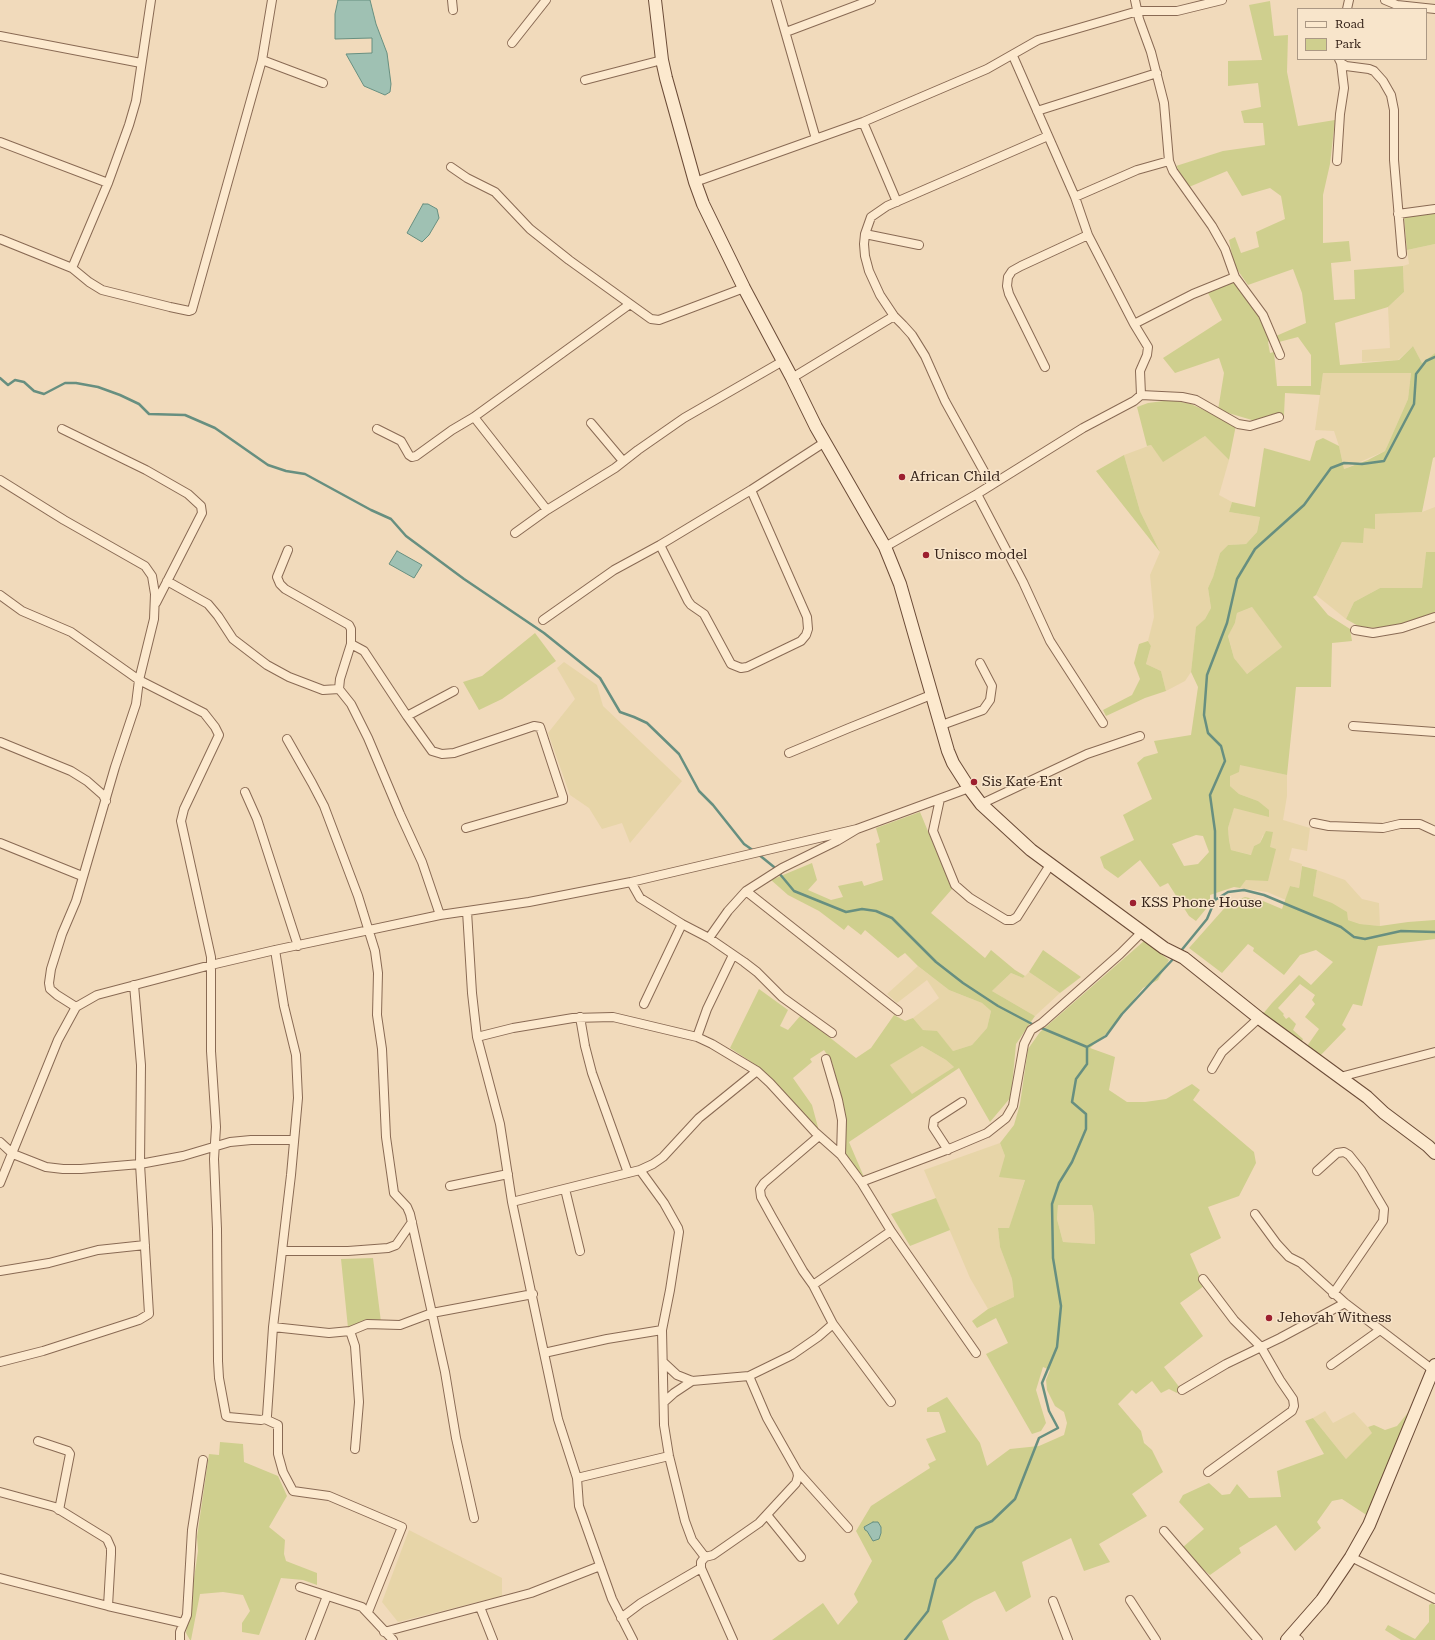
<!DOCTYPE html>
<style>
body{margin:0}
#map{position:relative;width:1435px;height:1640px;overflow:hidden;background:#f1dabb;font-family:"Roboto Serif",serif}
canvas{display:block}
.legend{position:absolute;left:1297px;top:8px;width:130px;height:52px;box-sizing:border-box;background:#f8e5cb;border:1px solid #ab9884;margin:0;padding:5px 7px;list-style:none;font-size:12px;color:#37241a}
.legend li{display:flex;align-items:center;gap:8px;height:20px}
.legend b{width:20px;border:1px solid #ab9884}
</style>
<div id="map">
<canvas width="1435" height="1640"></canvas>
<ul class="legend">
<li><b style="height:5px;background:#fce9ce"></b>Road</li>
<li><b style="height:11px;background:#cfcf8e"></b>Park</li>
</ul>
</div>
<script>
const g = document.querySelector('canvas').getContext('2d');
g.lineJoin = 'round';
function paint(path, color) {
  g.fillStyle = color;
  g.fill(path, 'evenodd');
}
function toPath(rows) {
  const path = new Path2D();
  for (const r of rows) {
    path.moveTo(r[0], r[1]);
    for (let i = 2; i < r.length; i += 2) path.lineTo(r[i], r[i + 1]);
  }
  return path;
}
function stroke(path, color, width, dash) {
  g.strokeStyle = color;
  g.lineWidth = width;
  g.lineCap = dash ? 'butt' : 'round';
  g.setLineDash(dash || []);
  g.stroke(path);
}
function label(font, color, halo, rows, align = 'center') {
  g.font = font + ' "Roboto Serif",serif';
  g.lineWidth = 3;
  g.setLineDash([]);
  g.textBaseline = 'middle';
  g.strokeStyle = halo;
  g.fillStyle = color;
  for (const [text, x, y, turn = 0] of rows) {
    g.save();
    g.translate(x, y);
    g.rotate((+turn || 0) * Math.PI / 180);
    g.textAlign = isNaN(turn) ? turn : align;
    if (halo) g.strokeText(text, 0, 0);
    g.fillText(text, 0, 0);
    g.restore();
  }
}
const farmland = toPath([
 [1435,244,1435,353,1422,363,1413,346,1398,360,1362,362,1362,350,1390,348,1388,307,1404,292,1403,266,1409,264,1407,250],
 [1323,373,1411,373,1408,399,1385,451,1344,469,1339,446,1334,431,1315,430],
 [1205,436,1229,460,1219,495,1232,502,1229,512,1260,517,1257,532,1246,544,1228,545,1220,553,1213,577,1208,588,1211,608,1205,619,1196,628,1191,672,1185,681,1166,691,1161,671,1146,664,1151,646,1148,641,1154,617,1150,575,1160,552,1140,511,1124,455,1151,445,1163,461],
 [1435,507,1435,552,1426,552,1422,589,1380,588,1354,602,1346,619,1316,595,1342,542,1364,528,1375,514,1422,512],
 [1252,607,1268,625,1282,647,1247,674,1234,658,1228,635,1235,623,1237,613],
 [564,662,597,685,603,706,682,781,630,843,622,823,602,829,589,808,570,795,548,733,575,699,557,668],
 [1240,764,1287,775,1287,796,1283,820,1310,828,1307,851,1292,848,1289,860,1302,864,1299,888,1290,886,1286,900,1267,892,1240,888,1270,847,1263,835,1260,843,1254,846,1252,855,1231,850,1229,840,1228,828,1234,807,1269,816,1258,801,1239,794,1230,786,1230,776],
 [1317,870,1345,880,1362,899,1379,903,1380,926,1360,924,1348,920,1313,896],
 [918,966,949,990,982,1003,991,1011,987,1028,972,1045,953,1051,937,1032,923,1030,913,1018,939,998,927,980,897,1003,887,994],
 [1029,972,1060,993,1035,1016,992,991,1011,973,1023,978],
 [922,1046,946,1060,954,1067,912,1095,889,1065],
 [1000,1143,1005,1156,1025,1179,1009,1229,998,1228,1000,1247,1012,1279,1014,1297,988,1309,970,1278,924,1170],
 [1058,1204,1092,1205,1094,1214,1095,1244,1063,1242,1057,1219],
 [1325,1411,1333,1423,1354,1412,1373,1433,1346,1459,1313,1418],
 [409,1530,502,1578,502,1596,398,1622,382,1602]
]);
const green = toPath([
 [1270,1,1274,36,1288,35,1287,72,1298,126,1335,120,1330,164,1323,195,1323,243,1349,241,1351,261,1331,263,1334,300,1355,299,1354,270,1403,266,1404,292,1388,307,1335,323,1340,365,1399,360,1413,346,1422,363,1435,353,1435,457,1433,458,1422,512,1375,514,1375,529,1364,528,1363,543,1342,542,1316,595,1313,597,1328,615,1350,629,1352,641,1332,643,1331,687,1296,687,1287,775,1240,765,1239,772,1230,776,1230,786,1239,794,1258,801,1269,810,1269,817,1234,808,1228,828,1229,840,1231,850,1251,855,1254,846,1260,843,1266,831,1273,832,1270,847,1276,849,1268,881,1246,880,1240,888,1234,887,1210,895,1210,904,1196,921,1189,916,1168,883,1160,887,1140,860,1118,878,1104,868,1100,857,1134,840,1123,815,1152,799,1137,763,1144,757,1158,753,1154,741,1191,735,1198,687,1191,672,1196,627,1205,619,1211,608,1208,588,1213,577,1220,553,1228,545,1246,544,1257,532,1260,517,1229,512,1232,502,1255,507,1264,448,1310,461,1316,441,1323,438,1339,446,1344,469,1368,460,1385,451,1408,399,1411,373,1323,373,1320,395,1285,393,1284,415,1277,420,1252,420,1218,410,1224,373,1219,358,1175,373,1163,358,1222,320,1207,291,1233,280,1272,327,1270,340,1268,342,1270,353,1274,352,1277,386,1311,386,1311,355,1298,337,1279,342,1276,336,1306,323,1302,293,1293,269,1248,285,1234,265,1229,240,1235,237,1241,253,1259,247,1256,232,1285,219,1281,196,1270,188,1242,196,1227,171,1189,187,1176,166,1223,151,1265,145,1263,123,1244,123,1241,111,1261,107,1258,83,1228,86,1228,61,1262,60,1249,5],
 [1252,607,1282,647,1247,674,1234,658,1228,636,1235,623,1237,613],
 [1196,835,1203,836,1209,852,1198,864,1184,866,1172,844],
 [1435,212,1435,244,1407,250,1404,217],
 [1171,400,1191,404,1236,425,1229,460,1205,436,1163,462,1151,445,1147,446,1137,407,1148,403],
 [1124,455,1140,511,1160,552,1096,471],
 [1426,552,1435,552,1435,617,1379,628,1360,627,1346,619,1354,602,1380,588,1422,588],
 [535,633,556,661,502,699,479,710,463,682,482,676],
 [1148,641,1151,646,1146,664,1161,671,1166,691,1145,698,1106,716,1103,710,1132,695,1140,679,1134,663,1139,644],
 [920,812,952,889,931,913,985,958,991,950,1015,970,1025,976,1023,978,1011,973,992,991,1035,1016,1016,1044,1011,1097,990,1122,959,1068,849,1142,864,1177,858,1173,843,1154,844,1107,832,1062,824,1050,810,1059,812,1062,793,1078,812,1105,819,1131,759,1067,730,1048,759,989,788,1010,780,1026,788,1030,801,1015,856,1058,871,1048,894,1015,905,1021,913,1018,923,1030,937,1031,953,1051,972,1045,987,1028,991,1011,982,1003,949,990,918,966,905,953,898,958,865,930,861,935,848,925,844,930,819,911,788,895,771,880,812,863,817,880,808,890,831,900,843,897,838,886,862,881,864,886,883,880,876,844,880,842,876,828],
 [922,1046,946,1060,954,1067,912,1094,890,1065],
 [1302,866,1317,870,1313,896,1332,903,1347,912,1348,920,1360,924,1380,926,1408,922,1435,920,1435,939,1378,946,1362,1006,1353,1004,1342,1025,1346,1029,1318,1058,1305,1049,1319,1029,1305,1017,1315,1004,1312,1000,1315,995,1300,984,1278,1008,1284,1014,1283,1015,1286,1019,1289,1017,1296,1024,1293,1030,1303,1039,1300,1045,1262,1015,1272,1003,1299,975,1311,985,1333,962,1316,950,1300,955,1284,975,1253,951,1254,948,1248,944,1222,973,1189,948,1229,903,1245,897,1263,901,1282,909,1290,886,1299,888],
 [1144,941,1169,960,1158,980,1143,988,1107,1033,1090,1048,1115,1057,1109,1090,1127,1102,1145,1102,1166,1099,1192,1084,1200,1090,1193,1100,1254,1152,1256,1163,1239,1196,1208,1207,1221,1238,1190,1254,1204,1286,1180,1303,1203,1336,1164,1367,1180,1388,1177,1393,1169,1389,1161,1393,1152,1381,1136,1394,1132,1390,1118,1404,1141,1431,1144,1443,1152,1450,1163,1472,1132,1494,1147,1516,1099,1544,1110,1562,1084,1571,1071,1538,1022,1562,1031,1597,1006,1612,995,1591,974,1601,942,1621,949,1640,772,1640,823,1603,838,1625,858,1602,854,1594,872,1561,856,1531,871,1506,930,1468,928,1464,936,1460,926,1439,946,1432,939,1412,927,1412,927,1408,947,1397,980,1443,987,1466,1010,1449,1039,1446,1064,1435,1067,1423,1064,1412,1055,1406,1047,1390,1046,1380,1050,1370,1043,1367,1036,1390,1046,1423,1041,1431,1032,1434,986,1354,1008,1343,996,1318,977,1328,972,1321,988,1309,1014,1297,1012,1279,1000,1247,998,1228,1009,1228,1025,1180,999,1177,1005,1156,1000,1143,1014,1125,1020,1104,1028,1049,1040,1032],
 [1058,1205,1092,1205,1094,1214,1095,1244,1063,1242,1057,1219],
 [1043,950,1081,977,1060,993,1029,972],
 [936,1198,950,1230,910,1246,891,1214],
 [373,1258,381,1322,348,1328,341,1259],
 [1411,1409,1368,1516,1342,1499,1332,1501,1317,1522,1321,1528,1295,1551,1276,1525,1239,1548,1241,1553,1210,1575,1195,1563,1183,1547,1204,1529,1179,1502,1183,1495,1209,1483,1222,1495,1230,1494,1237,1484,1249,1498,1281,1497,1277,1471,1324,1454,1305,1421,1313,1418,1346,1459,1372,1433,1368,1427,1374,1425,1385,1430,1397,1426],
 [220,1442,243,1444,244,1462,278,1476,287,1496,269,1527,285,1540,284,1554,286,1561,317,1573,317,1585,303,1580,281,1578,259,1635,242,1632,242,1623,250,1611,243,1595,223,1592,200,1594,191,1640,190,1640,186,1633,198,1551,197,1537,209,1454,219,1455],
 [1432,1603,1435,1605,1435,1640,1401,1640,1385,1630,1388,1625,1415,1639,1429,1622,1429,1605]
]);
const water = toPath([
 [338,0,370,0,376,24,387,53,391,84,390,92,385,95,364,86,346,54,372,53,372,38,335,39,335,14,338,0],
 [423,204,428,204,437,209,439,218,429,235,422,242,407,233,423,204],
 [397,551,422,565,414,578,389,564,397,551],
 [873,1522,878,1522,881,1527,881,1533,879,1539,873,1541,867,1531,865,1530,864,1527,873,1522]
]);
const stream = toPath([
 [0,378,8,385,15,380,24,382,34,391,44,394,65,383,76,383,98,387,120,395,139,404,149,414,185,415,215,428,268,465,286,471,305,474,371,510,391,519,406,536,464,579,544,633,600,678,620,712,634,717,647,723,679,754,699,791,713,805,744,844,754,851],
 [758,854,774,867,794,891,846,912,862,909,876,911,892,918,936,962,963,983,998,1006,1034,1025],
 [1215,900,1228,892,1244,890,1264,895,1341,927,1354,937,1365,939,1401,931,1435,932],
 [1180,952,1207,919,1215,900,1215,831,1210,795,1225,761,1221,746,1208,733,1204,715,1207,675,1227,623,1237,579,1255,549,1304,505,1331,468,1344,463,1362,464,1384,461,1414,404,1416,374,1426,361,1435,357],
 [1039,1027,1087,1047],
 [905,1640,928,1611,936,1579,954,1559,976,1528,992,1521,1015,1499,1039,1438,1058,1428,1049,1411,1042,1383,1057,1347,1061,1306,1053,1258,1052,1204,1059,1183,1072,1162,1086,1129,1086,1114,1072,1102,1076,1079,1087,1064,1087,1047,1106,1036,1122,1014,1175,957]
]);
const street = toPath([
 [452,0,453,10],
 [776,0,816,139],
 [1135,0,1139,19,1151,52,1164,103,1169,161,1173,171,1212,226,1225,249,1235,277,1263,315,1280,355],
 [1385,0,1397,5,1435,9],
 [1347,9,1349,0],
 [786,32,871,0],
 [0,36,141,63],
 [512,43,546,0],
 [1013,56,1075,197,1088,235,1134,324,1148,347,1147,355,1140,371,1141,395,1182,397,1196,400,1238,424,1250,426,1279,417],
 [1339,59,1341,63,1346,66,1369,69,1374,71,1383,81,1391,95,1394,110,1394,160,1402,254],
 [262,60,323,83],
 [585,80,662,60],
 [1037,111,1157,73],
 [863,122,897,202],
 [0,142,108,183],
 [1337,161,1340,114,1344,88,1341,63],
 [451,167,467,178,495,192,530,229,569,260,651,319,659,320,744,288],
 [695,182,863,122,987,69,1038,40,1138,11,1177,11,1222,0],
 [1075,197,1137,170,1169,161],
 [1398,214,1435,209],
 [865,234,919,245],
 [0,239,72,268,89,282,102,290,170,307,189,311,192,310,262,60,272,0],
 [72,268,108,183,129,125,136,101,151,0],
 [1134,324,1193,294,1235,277],
 [1045,367,1009,294,1007,286,1008,277,1012,271,1021,266,1088,235],
 [792,378,894,316],
 [474,417,547,510],
 [591,423,623,461],
 [62,429,146,470,188,494,201,506,202,513,156,603],
 [377,429,401,441,409,455,412,457,416,456,452,430,474,417,630,304],
 [0,480,64,520,145,566,152,576,155,594,154,619,139,680,136,704,115,767,76,901,62,934,51,969,49,983,50,989,57,995,76,1007],
 [991,484,945,401,925,356,912,335,903,325,894,316,880,295,869,271,865,256,864,244,865,234,871,217,887,206,1048,136],
 [977,494,1023,582,1050,641,1103,723],
 [515,533,547,510,615,468,638,450,684,418,783,361],
 [660,545,688,601,691,605,704,614,731,664,741,668,747,667,801,641,806,635,808,629,807,617,751,490],
 [885,547,977,494,1083,428,1134,401,1141,395],
 [288,550,277,577,280,584,285,589,349,625,351,629,351,644,340,679,339,689,351,704,368,738,400,814,422,862,440,915],
 [167,581,208,604,218,616,233,639,267,665,289,677,323,690,339,689],
 [0,595,22,611,71,632,139,680,204,713,215,727,219,735,184,809,181,821,211,957,211,1051,216,1127,214,1159,217,1229,218,1361,219,1378,226,1416,228,1417,261,1420,265,1419,267,1416,273,1327,291,1175,298,1098,296,1055,284,1006,275,950],
 [543,620,614,570,660,545,751,490,825,442],
 [1355,630,1373,633,1402,628,1435,617],
 [351,644,364,651,407,716,454,691],
 [407,716,432,751,442,754,454,753,534,726,540,727,563,797,563,800,466,828],
 [939,726,983,710,990,700,992,686,980,663],
 [1353,726,1435,732],
 [287,739,312,783,324,806,358,896,375,951,378,973,377,1015,382,1049,386,1137,394,1193,407,1207,410,1214,445,1372,456,1438,474,1518],
 [0,742,71,771,87,781,103,795,106,801],
 [789,753,849,728,931,695],
 [245,792,257,819,298,946],
 [940,799,933,831,955,885,970,898,1006,920,1012,920,1017,917,1050,865],
 [981,804,1087,754,1140,736],
 [1314,823,1329,826,1383,828,1400,824,1420,824,1435,831],
 [0,843,82,876],
 [631,882,640,898,682,924,709,938,744,962,757,972,782,997,832,1033],
 [746,891,898,1011],
 [467,911,472,993,477,1037,500,1124,512,1202,558,1419,577,1478,579,1506,612,1599,633,1640],
 [709,938,728,911,746,891,782,868,837,841,857,829,969,788],
 [644,1004,682,924],
 [580,1017,585,1046,592,1073,628,1173],
 [477,1037,513,1028,573,1018,613,1017,697,1037,712,1044,757,1071,770,1083,815,1132,841,1155,861,1182,891,1231,976,1353],
 [697,1037,707,1009,733,955],
 [826,1059,838,1100,842,1120,841,1155],
 [1212,1069,1222,1052,1259,1018],
 [1340,1077,1435,1052],
 [0,1142,13,1154,46,1167,63,1169,81,1169,140,1164,183,1156,230,1142,251,1140,294,1140],
 [948,1150,933,1127,934,1120,962,1102],
 [640,1170,664,1203,678,1228,679,1232,670,1290,662,1330,664,1425,669,1456,685,1521,692,1540,705,1557],
 [1317,1171,1337,1153,1344,1152,1349,1155,1361,1170,1384,1209,1383,1221,1333,1294],
 [861,1182,949,1149,987,1133,1006,1118,1013,1106,1024,1044,1031,1030,1042,1023,1120,954,1142,932],
 [0,1183,58,1040,76,1007,97,995,211,965,275,950,440,915,529,902,631,882,857,829],
 [450,1186,508,1174],
 [565,1189,580,1251],
 [512,1202,640,1170,653,1164,663,1157,699,1118,757,1071],
 [1255,1214,1277,1244,1289,1257,1301,1263,1345,1303,1433,1370],
 [891,1231,813,1285,833,1324,891,1402],
 [283,1251,348,1251,388,1248,396,1245,412,1222],
 [0,1271,49,1263,98,1250,145,1245],
 [1203,1279,1234,1320,1261,1347,1280,1380,1293,1399,1294,1406,1292,1411,1208,1472],
 [813,1285,803,1271,772,1217,761,1197,760,1189,764,1183,819,1136],
 [273,1327,329,1333,350,1331,367,1324,400,1325,432,1313,533,1294],
 [350,1331,355,1346,359,1402,355,1449],
 [544,1353,607,1339,662,1330],
 [0,1362,43,1351,139,1320,149,1314,140,1164,141,1065,134,985],
 [663,1362,677,1375,692,1381,749,1376,792,1355,818,1337,833,1324],
 [1331,1365,1380,1330],
 [1182,1390,1226,1364,1280,1338,1345,1303],
 [664,1402,674,1393,692,1381],
 [265,1419,278,1425,278,1454,283,1472,293,1491,329,1496,402,1527,368,1612],
 [38,1441,68,1451,70,1454,59,1510],
 [797,1471,848,1528],
 [577,1478,669,1456],
 [0,1492,55,1507,107,1539,111,1548,111,1554,108,1606],
 [767,1515,801,1557],
 [1164,1531,1258,1640],
 [1351,1557,1435,1599],
 [0,1578,108,1606,183,1623],
 [300,1587,362,1607,393,1640],
 [1130,1600,1156,1640],
 [1053,1601,1068,1640],
 [480,1607,493,1640],
 [621,1618,641,1603,701,1568],
 [384,1632,531,1593,600,1566],
 [1292,1635,1299,1640],
 [180,1640,180,1632,187,1615,192,1530,203,1460],
 [310,1640,327,1596],
 [733,1640,701,1568,701,1562,705,1557,713,1555,759,1523,796,1483,798,1476,797,1471,767,1418,749,1376]
]);
const secondary = toPath([
 [655,0,662,60,666,78,695,182,703,204,744,288,792,378,816,427,885,547,900,584,948,751,953,763,969,788,981,804,1031,850,1164,948,1184,958,1259,1018,1367,1097,1384,1113,1428,1146,1435,1153],
 [1287,1640,1322,1600,1351,1557,1369,1525,1435,1365]
]);
const markers = [
 [902,477,4,"#9d1f2f"],
 [926,555,4,"#9d1f2f"],
 [974,782,4,"#9d1f2f"],
 [1133,903,4,"#9d1f2f"],
 [1269,1318,4,"#9d1f2f"]
];
const poiNames = [
 ["African Child",910,477],
 ["Unisco model",934,555],
 ["Sis Kate Ent",982,782],
 ["KSS Phone House",1141,903],
 ["Jehovah Witness",1277,1318]
];
paint(farmland, '#e7d5a8');
paint(green, '#cfcf8e');
paint(water, '#9fc1b3');
stroke(water, '#678f80', 1);
stroke(stream, '#678f80', 2.5);
stroke(street, '#896a54', 10);
stroke(secondary, '#6b4b37', 14);
stroke(street, '#fce9ce', 8);
stroke(secondary, '#fce9ce', 12);
for (const [x, y, r, color] of markers) {
  const dot = new Path2D();
  dot.arc(x, y, r, 0, 2 * Math.PI);
  g.fillStyle = color;
  g.fill(dot);
  stroke(dot, '#f8e5cb', 1.5);
}
label('14px', '#37241a', '#f8e5cb', poiNames, 'left');
</script>
